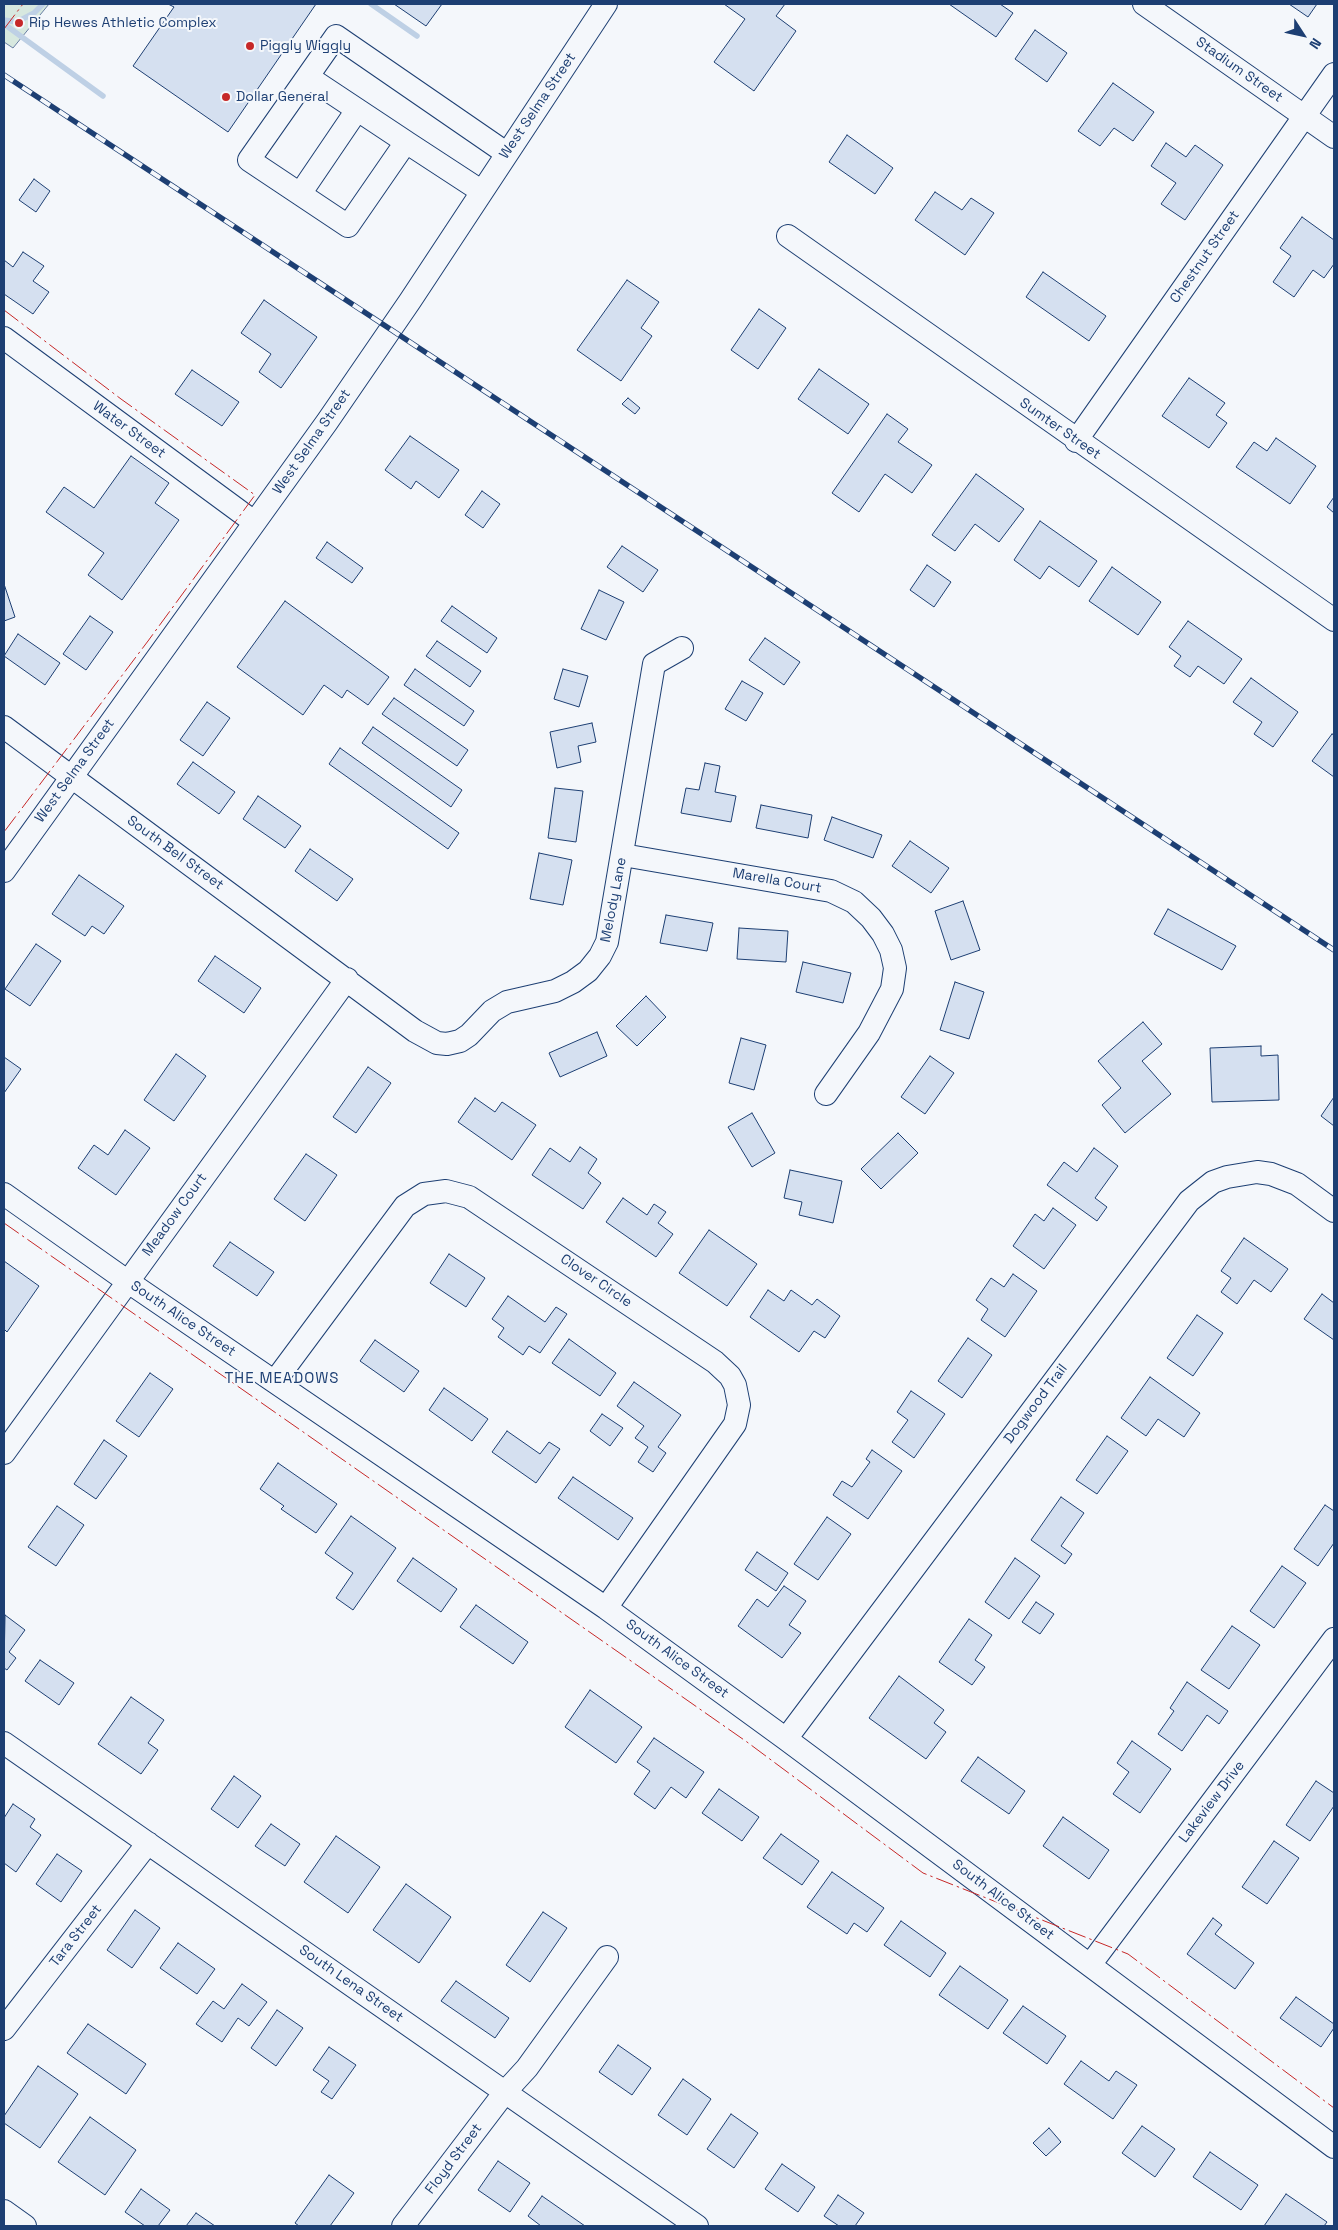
<!DOCTYPE html>
<style>
body{margin:0}
#map{position:relative;width:1338px;height:2230px;overflow:hidden;background:#f4f7fb;font-family:"Space Grotesk",sans-serif}
canvas{display:block}
.frame{position:absolute;inset:0;border:5px solid #1d3f73;pointer-events:none}
.north{position:absolute;left:1278px;top:10px;width:50px;height:50px;-webkit-text-stroke:4px #f4f7fb;paint-order:stroke;rotate:125deg;font-size:14px;font-weight:700;line-height:20px;text-align:center;color:#1d3f73}
.north::after{content:'';display:block;margin:auto;width:18px;height:22px;background:#1d3f73;clip-path:polygon(50% 0,100% 100%,50% 72%,0 100%)}
</style>
<div id="map">
<canvas width="1338" height="2230"></canvas>
<div class="frame"></div>
<div class="north">N</div>
</div>
<script>
const g = document.querySelector('canvas').getContext('2d');
g.lineJoin = 'round';
function paint(path, color) {
  g.fillStyle = color;
  g.fill(path, 'evenodd');
}
function toPath(rows) {
  const path = new Path2D();
  for (const r of rows) {
    path.moveTo(r[0], r[1]);
    for (let i = 2; i < r.length; i += 2) path.lineTo(r[i], r[i + 1]);
  }
  return path;
}
function stroke(path, color, width, dash) {
  g.strokeStyle = color;
  g.lineWidth = width;
  g.lineCap = dash ? 'butt' : 'round';
  g.setLineDash(dash || []);
  g.stroke(path);
}
function label(font, color, halo, rows, align = 'center') {
  g.font = font + ' "Space Grotesk",sans-serif';
  g.lineWidth = 4;
  g.setLineDash([]);
  g.textBaseline = 'middle';
  g.strokeStyle = halo;
  g.fillStyle = color;
  for (const [text, x, y, turn = 0] of rows) {
    g.save();
    g.translate(x, y);
    g.rotate((+turn || 0) * Math.PI / 180);
    g.textAlign = isNaN(turn) ? turn : align;
    if (halo) g.strokeText(text, 0, 0);
    g.fillText(text, 0, 0);
    g.restore();
  }
}
const green = toPath([
 [4,4,49,4,13,48,4,42,4,4]
]);
const stream = toPath([
 [371,4,417,36],
 [4,20,17,22,34,13,43,4],
 [4,24,103,96]
]);
const building = toPath([
 [168,4,316,4,228,132,133,66,174,7,168,4],
 [394,4,442,4,426,26,394,4],
 [724,4,785,4,776,16,796,31,754,91,714,62,745,19,724,4],
 [949,4,1000,4,1013,13,996,37,949,4],
 [1289,4,1317,4,1308,17,1289,4],
 [1035,30,1067,53,1047,82,1015,59,1035,30],
 [1113,83,1154,112,1133,141,1114,128,1100,146,1078,131,1113,83],
 [847,135,893,168,875,194,829,162,847,135],
 [1166,143,1186,157,1195,145,1223,165,1185,220,1161,204,1176,183,1151,166,1166,143],
 [34,179,50,191,36,212,19,200,34,179],
 [935,192,962,210,971,198,994,213,965,255,915,220,935,192],
 [1302,217,1334,240,1334,264,1324,278,1313,270,1294,297,1273,282,1291,256,1280,248,1302,217],
 [23,252,44,266,33,281,49,292,33,314,4,294,4,260,13,267,23,252],
 [1043,272,1106,316,1089,341,1026,297,1043,272],
 [627,280,659,302,641,328,652,336,621,381,577,350,627,280],
 [264,300,317,337,281,388,259,372,271,354,241,333,264,300],
 [759,309,786,328,758,369,731,350,759,309],
 [819,369,869,404,848,434,798,399,819,369],
 [192,370,239,402,222,426,175,394,192,370],
 [1189,378,1225,403,1216,415,1227,423,1209,448,1162,416,1189,378],
 [628,398,640,408,635,414,622,404,628,398],
 [887,414,908,429,898,442,932,465,912,493,885,474,859,512,832,493,887,414],
 [410,436,459,470,439,498,416,481,411,489,385,470,410,436],
 [1276,438,1316,466,1290,504,1236,467,1254,442,1267,451,1276,438],
 [131,456,169,483,155,503,179,520,122,600,88,575,104,553,46,512,64,487,94,508,131,456],
 [976,474,1024,509,999,542,975,524,955,551,932,535,976,474],
 [482,491,500,504,483,528,465,515,482,491],
 [1334,497,1334,513,1327,507,1334,497],
 [1040,521,1097,561,1079,587,1049,566,1040,579,1014,560,1040,521],
 [327,542,363,568,352,583,316,558,327,542],
 [622,546,658,570,643,592,607,567,622,546],
 [927,565,951,582,934,607,910,590,927,565],
 [1112,567,1161,602,1138,635,1089,601,1112,567],
 [4,584,15,617,4,621,4,584],
 [599,590,624,602,606,640,581,629,599,590],
 [285,601,389,677,368,705,347,690,342,698,324,685,303,715,237,667,285,601],
 [452,606,497,638,487,653,441,621,452,606],
 [90,616,113,632,86,670,63,654,90,616],
 [1188,621,1242,659,1224,684,1198,666,1190,677,1174,666,1181,656,1169,647,1188,621],
 [18,634,60,663,45,685,4,656,18,634],
 [765,638,800,662,784,685,749,660,765,638],
 [437,641,481,671,470,687,426,656,437,641],
 [415,669,474,711,464,726,404,685,415,669],
 [563,669,588,676,579,707,554,699,563,669],
 [1251,678,1298,712,1273,747,1254,734,1262,722,1233,702,1251,678],
 [742,681,763,693,746,721,725,709,742,681],
 [394,698,468,750,457,766,382,714,394,698],
 [207,702,230,718,203,756,180,740,207,702],
 [592,723,596,742,578,746,581,762,557,768,550,732,592,723],
 [373,727,462,790,451,807,362,743,373,727],
 [1332,734,1334,735,1334,777,1312,761,1332,734],
 [340,748,459,833,448,849,329,764,340,748],
 [193,762,235,792,219,814,177,784,193,762],
 [705,763,720,766,715,792,736,796,731,822,681,813,686,788,699,790,705,763],
 [555,788,583,791,576,842,548,838,555,788],
 [258,796,301,826,285,848,243,819,258,796],
 [761,805,812,815,808,838,756,828,761,805],
 [832,817,882,835,873,858,824,840,832,817],
 [910,841,949,868,931,893,892,866,910,841],
 [310,849,353,879,337,901,295,871,310,849],
 [539,853,572,860,563,905,530,899,539,853],
 [79,875,124,906,104,934,92,926,85,936,52,914,79,875],
 [963,901,980,950,951,960,935,911,963,901],
 [1168,909,1236,946,1222,970,1154,934,1168,909],
 [666,915,713,923,707,951,660,943,666,915],
 [739,928,788,931,786,962,737,959,739,928],
 [36,944,61,961,30,1006,5,989,36,944],
 [215,956,261,988,244,1013,198,981,215,956],
 [803,962,851,973,843,1003,796,992,803,962],
 [955,982,984,992,969,1039,940,1030,955,982],
 [646,996,666,1017,637,1046,616,1026,646,996],
 [1143,1022,1162,1044,1142,1061,1171,1094,1125,1133,1102,1105,1121,1088,1098,1061,1143,1022],
 [597,1032,607,1056,560,1077,549,1053,597,1032],
 [741,1038,766,1045,754,1090,729,1083,741,1038],
 [1261,1046,1261,1056,1278,1055,1279,1100,1212,1102,1210,1048,1261,1046],
 [176,1054,206,1076,174,1121,144,1100,176,1054],
 [930,1056,954,1073,925,1114,901,1097,930,1056],
 [4,1057,21,1069,4,1093,4,1057],
 [368,1067,391,1083,356,1133,333,1117,368,1067],
 [1334,1097,1334,1126,1321,1116,1334,1097],
 [475,1098,495,1112,502,1102,536,1125,512,1160,458,1122,475,1098],
 [752,1113,775,1153,752,1167,728,1127,752,1113],
 [125,1130,150,1148,116,1195,78,1168,94,1145,108,1155,125,1130],
 [898,1133,918,1153,881,1189,861,1169,898,1133],
 [580,1147,597,1159,588,1173,601,1183,583,1209,532,1175,550,1148,570,1162,580,1147],
 [1094,1148,1118,1166,1095,1198,1107,1207,1097,1221,1047,1185,1064,1162,1077,1172,1094,1148],
 [306,1154,337,1175,305,1221,274,1199,306,1154],
 [790,1170,842,1181,833,1223,799,1215,802,1202,784,1198,790,1170],
 [623,1198,647,1215,654,1204,666,1212,658,1223,673,1234,656,1257,606,1222,623,1198],
 [1053,1208,1076,1225,1044,1269,1013,1246,1035,1214,1044,1221,1053,1208],
 [709,1230,757,1264,727,1306,679,1273,709,1230],
 [1244,1238,1288,1269,1271,1292,1254,1280,1237,1304,1221,1292,1231,1278,1221,1271,1244,1238],
 [230,1242,274,1272,257,1296,213,1266,230,1242],
 [449,1254,485,1278,466,1307,430,1283,449,1254],
 [4,1261,39,1286,7,1332,4,1329,4,1261],
 [1013,1274,1037,1291,1005,1337,981,1320,988,1309,976,1300,991,1278,1004,1287,1013,1274],
 [768,1290,784,1301,791,1290,812,1305,817,1299,840,1316,825,1338,814,1331,799,1352,750,1317,768,1290],
 [1322,1294,1334,1303,1334,1340,1304,1319,1322,1294],
 [508,1296,545,1322,556,1307,567,1314,540,1353,529,1346,523,1355,498,1337,504,1328,492,1319,508,1296],
 [1197,1315,1223,1333,1193,1376,1167,1358,1197,1315],
 [968,1338,992,1355,962,1398,938,1381,968,1338],
 [569,1339,616,1373,600,1396,552,1363,569,1339],
 [375,1340,419,1371,404,1392,360,1361,375,1340],
 [150,1373,173,1389,139,1437,116,1421,150,1373],
 [1150,1377,1200,1413,1184,1437,1158,1419,1146,1436,1121,1418,1150,1377],
 [634,1382,681,1415,658,1447,666,1453,653,1472,638,1462,648,1447,635,1438,644,1426,617,1406,634,1382],
 [444,1388,488,1419,472,1441,429,1410,444,1388],
 [911,1391,945,1414,914,1458,892,1442,908,1420,897,1412,911,1391],
 [602,1414,623,1428,610,1446,590,1431,602,1414],
 [507,1431,540,1454,549,1442,560,1449,536,1483,492,1452,507,1431],
 [1107,1436,1128,1451,1097,1494,1076,1480,1107,1436],
 [104,1440,127,1456,96,1499,74,1484,104,1440],
 [872,1450,902,1471,868,1519,833,1495,842,1481,852,1487,870,1462,866,1459,872,1450],
 [278,1463,337,1504,316,1533,281,1509,284,1506,260,1489,278,1463],
 [573,1477,633,1518,618,1540,558,1498,573,1477],
 [1061,1497,1084,1513,1061,1546,1072,1554,1065,1564,1031,1540,1061,1497],
 [1325,1505,1334,1511,1334,1543,1318,1566,1294,1549,1325,1505],
 [57,1506,84,1525,56,1566,28,1547,57,1506],
 [351,1516,396,1548,353,1610,336,1598,353,1573,325,1553,351,1516],
 [827,1517,851,1534,818,1580,794,1564,827,1517],
 [757,1552,788,1573,776,1591,745,1570,757,1552],
 [413,1558,457,1589,441,1612,397,1581,413,1558],
 [1015,1558,1040,1576,1009,1619,985,1602,1015,1558],
 [1282,1566,1306,1583,1274,1628,1250,1611,1282,1566],
 [784,1586,806,1601,789,1625,801,1633,782,1658,738,1626,757,1599,768,1607,784,1586],
 [1036,1602,1054,1614,1040,1634,1022,1622,1036,1602],
 [476,1605,528,1642,513,1664,460,1627,476,1605],
 [5,1615,25,1630,9,1652,16,1658,7,1670,4,1668,5,1615],
 [969,1619,992,1635,975,1660,985,1667,972,1685,939,1662,969,1619],
 [1232,1626,1260,1645,1229,1689,1201,1670,1232,1626],
 [40,1660,74,1683,59,1705,25,1681,40,1660],
 [899,1676,944,1710,934,1723,946,1732,926,1759,869,1718,899,1676],
 [1187,1682,1228,1711,1219,1724,1207,1715,1182,1751,1158,1734,1174,1711,1170,1708,1187,1682],
 [590,1690,642,1727,616,1763,565,1727,590,1690],
 [131,1697,164,1720,148,1743,158,1750,141,1774,98,1744,131,1697],
 [654,1738,704,1772,686,1798,671,1787,655,1809,634,1794,650,1771,637,1762,654,1738],
 [1132,1741,1171,1769,1140,1813,1113,1794,1129,1772,1117,1763,1132,1741],
 [978,1757,1025,1791,1009,1814,961,1781,978,1757],
 [234,1776,261,1796,238,1828,211,1809,234,1776],
 [1316,1781,1334,1793,1334,1806,1310,1841,1286,1825,1316,1781],
 [719,1789,759,1817,742,1841,702,1813,719,1789],
 [13,1804,35,1819,30,1827,41,1835,16,1872,4,1863,4,1818,13,1804],
 [1063,1817,1109,1850,1089,1879,1043,1846,1063,1817],
 [271,1824,300,1844,285,1866,255,1846,271,1824],
 [781,1834,819,1861,802,1885,763,1858,781,1834],
 [336,1836,380,1867,348,1913,304,1882,336,1836],
 [1274,1841,1299,1858,1267,1904,1242,1887,1274,1841],
 [57,1854,82,1871,61,1902,36,1884,57,1854],
 [832,1872,884,1908,867,1932,854,1923,847,1934,807,1907,832,1872],
 [406,1884,451,1917,419,1963,373,1930,406,1884],
 [135,1910,160,1928,132,1968,107,1950,135,1910],
 [543,1912,567,1928,530,1982,506,1965,543,1912],
 [1213,1918,1222,1925,1215,1934,1254,1963,1235,1989,1187,1954,1213,1918],
 [901,1921,946,1953,930,1977,884,1945,901,1921],
 [178,1943,215,1969,197,1994,160,1968,178,1943],
 [960,1966,1008,2000,988,2029,939,1995,960,1966],
 [456,1981,509,2018,495,2038,441,2001,456,1981],
 [242,1984,267,2002,249,2026,238,2018,222,2042,196,2024,213,2001,224,2009,242,1984],
 [1296,1997,1334,2024,1334,2028,1321,2047,1280,2018,1296,1997],
 [1023,2006,1066,2036,1047,2064,1003,2033,1023,2006],
 [277,2010,303,2028,276,2066,251,2048,277,2010],
 [88,2024,146,2064,126,2094,67,2053,88,2024],
 [618,2045,651,2068,632,2095,599,2072,618,2045],
 [329,2047,356,2065,332,2099,321,2092,329,2081,313,2070,329,2047],
 [1081,2061,1109,2081,1116,2071,1137,2085,1113,2119,1064,2084,1081,2061],
 [38,2066,78,2094,40,2148,4,2123,4,2116,38,2066],
 [683,2079,711,2099,687,2135,658,2115,683,2079],
 [731,2114,758,2133,734,2168,707,2149,731,2114],
 [90,2117,136,2150,105,2195,58,2162,90,2117],
 [1142,2126,1175,2149,1155,2177,1122,2153,1142,2126],
 [1049,2128,1061,2142,1046,2156,1033,2143,1049,2128],
 [1210,2152,1258,2185,1241,2210,1193,2177,1210,2152],
 [498,2161,530,2183,510,2212,478,2190,498,2161],
 [782,2164,815,2187,798,2212,765,2189,782,2164],
 [329,2175,354,2193,330,2226,299,2226,295,2223,329,2175],
 [141,2189,170,2210,158,2226,145,2226,125,2212,141,2189],
 [1286,2194,1327,2222,1324,2226,1264,2226,1286,2194],
 [838,2195,864,2213,855,2226,839,2226,824,2216,838,2195],
 [542,2196,585,2226,541,2226,528,2216,542,2196],
 [196,2213,215,2226,186,2226,196,2213]
]);
const minor = toPath([
 [1144,4,1334,137],
 [308,77,406,142],
 [481,191,406,142,348,226,249,160,336,36,506,153],
 [300,194,357,110],
 [788,236,1334,620],
 [4,338,254,522],
 [1076,441,1334,74],
 [4,727,415,1031,437,1043,447,1044,460,1041,469,1035,492,1011,507,1002,555,991,573,982,588,971,600,956,607,942,654,664,682,648],
 [623,855,831,891,854,902,871,918,883,934,891,950,895,968,892,989,869,1033,826,1094],
 [4,871,327,422,410,301,606,4],
 [4,1194,127,1281,606,1608,786,1739,1334,2147],
 [275,1381,405,1206,424,1194,446,1191,469,1197,715,1362,730,1376,735,1385,739,1405,735,1424,606,1608],
 [4,1453,347,979],
 [786,1739,1189,1201,1213,1182,1227,1177,1257,1172,1271,1174,1297,1184,1334,1211],
 [4,1743,697,2226],
 [1090,1965,1334,1639],
 [4,2029,148,1843],
 [4,2211,25,2226],
 [403,2226,505,2092,527,2068,607,1957]
]);
const rail = toPath([
 [4,75,1334,950]
]);
const power = toPath([
 [4,29,23,4],
 [4,310,121,399,255,495,148,641,4,832],
 [4,1223,747,1742,923,1873,1128,1954,1334,2108]
]);
const markers = [
 [19,23,5,"#c62828"],
 [250,46,5,"#c62828"],
 [226,97,5,"#c62828"]
];
const poiNames = [
 ["Rip Hewes Athletic Complex",29,23],
 ["Piggly Wiggly",260,46],
 ["Dollar General",236,97]
];
const streetNames = [
 ["Stadium Street",1239,70,35],
 ["West Selma Street",538,106,-56],
 ["Chestnut Street",1205,257,-55],
 ["Sumter Street",1060,429,35],
 ["Water Street",129,430,36],
 ["West Selma Street",312,442,-55],
 ["West Selma Street",75,771,-54],
 ["South Bell Street",175,853,36],
 ["Marella Court",777,881,10],
 ["Melody Lane",614,900,-79],
 ["Meadow Court",175,1215,-54],
 ["Clover Circle",596,1281,34],
 ["South Alice Street",183,1319,34],
 ["Dogwood Trail",1036,1404,-53],
 ["South Alice Street",677,1659,36],
 ["Lakeview Drive",1212,1802,-53],
 ["South Alice Street",1003,1900,37],
 ["Tara Street",76,1936,-52],
 ["South Lena Street",351,1984,35],
 ["Floyd Street",454,2159,-53]
];
const neighbourhoodNames = [
 ["THE MEADOWS",282,1379]
];
paint(green, '#d7e8df');
stroke(green, '#687fa3', 1);
stroke(stream, '#bed0e5', 5.5);
paint(building, '#d5e0f0');
stroke(building, '#1d3f73', 1);
stroke(minor, '#1d3f73', 24);
stroke(minor, '#f4f7fb', 22);
stroke(rail, '#1d3f73', 5.5);
stroke(rail, '#f4f7fb', 4, [11]);
stroke(power, '#c62828', 1, [18, 4, 2.5, 4]);
for (const [x, y, r, color] of markers) {
  const dot = new Path2D();
  dot.arc(x, y, r, 0, 2 * Math.PI);
  g.fillStyle = color;
  g.fill(dot);
  stroke(dot, '#f4f7fb', 2);
}
label('14px', '#1d3f73', '#f4f7fb', poiNames, 'left');
label('14px', '#1d3f73', '#f4f7fb', streetNames);
g.letterSpacing = '1px';
label('15px', '#1d3f73', '#f4f7fb', neighbourhoodNames);
g.letterSpacing = '0px';
</script>
